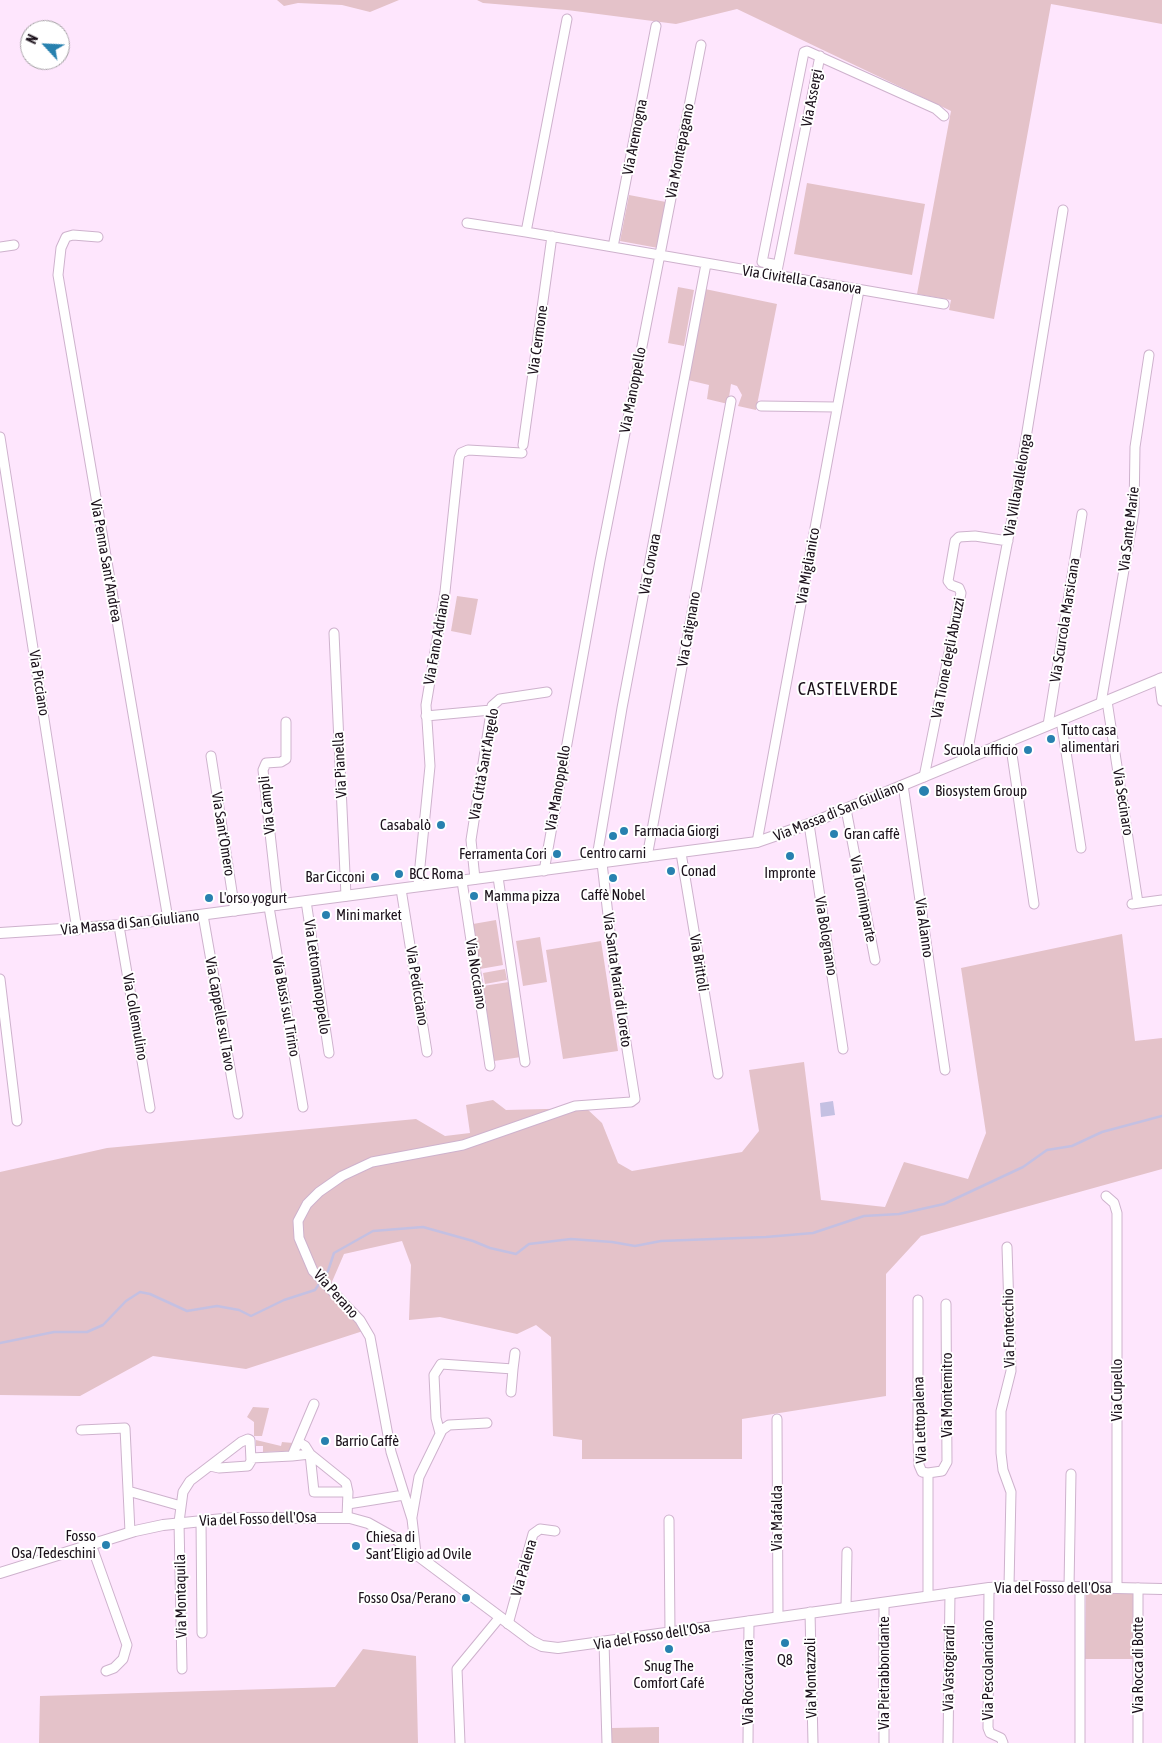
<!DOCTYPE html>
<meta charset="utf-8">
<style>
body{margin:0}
#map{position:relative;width:1162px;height:1743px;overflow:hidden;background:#fee6fd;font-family:"Asap Condensed",sans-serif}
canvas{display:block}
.north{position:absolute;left:20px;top:20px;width:50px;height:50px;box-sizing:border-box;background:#fff;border:1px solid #a4a0a4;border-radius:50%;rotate:295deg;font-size:14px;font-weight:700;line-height:20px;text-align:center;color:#1b111b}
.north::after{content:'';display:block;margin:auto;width:18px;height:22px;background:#2781af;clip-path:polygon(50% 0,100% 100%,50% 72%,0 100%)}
</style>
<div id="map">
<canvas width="1162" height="1743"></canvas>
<div class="north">N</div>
</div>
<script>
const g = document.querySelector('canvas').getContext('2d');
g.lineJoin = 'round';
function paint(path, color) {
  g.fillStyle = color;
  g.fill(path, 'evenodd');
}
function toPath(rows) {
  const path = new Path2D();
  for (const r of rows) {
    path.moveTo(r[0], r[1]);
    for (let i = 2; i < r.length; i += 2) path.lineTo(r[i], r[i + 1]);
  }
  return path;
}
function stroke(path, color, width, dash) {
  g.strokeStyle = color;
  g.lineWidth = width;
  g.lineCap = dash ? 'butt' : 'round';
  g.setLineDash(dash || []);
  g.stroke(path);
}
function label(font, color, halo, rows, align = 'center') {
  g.font = font + ' "Asap Condensed",sans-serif';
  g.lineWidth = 4;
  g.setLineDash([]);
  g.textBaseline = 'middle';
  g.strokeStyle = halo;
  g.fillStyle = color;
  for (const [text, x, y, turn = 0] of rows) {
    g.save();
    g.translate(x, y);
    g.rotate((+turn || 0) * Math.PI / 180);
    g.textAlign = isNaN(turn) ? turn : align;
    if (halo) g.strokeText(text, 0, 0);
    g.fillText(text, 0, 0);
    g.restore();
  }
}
const green = toPath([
 [277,0,399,0,370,12,342,5,298,3,284,6],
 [477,0,1162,0,1162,24,1051,4,994,319,949,310,951,300,917,294,951,111,737,9,676,24,567,10,483,3],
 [807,183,925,204,912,275,794,254],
 [629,195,666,202,658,248,620,241],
 [678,287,694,290,684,346,668,343],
 [705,289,777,304,756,410,738,406,742,395,737,386,731,384,728,404,707,399,709,385,688,380],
 [457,596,478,599,471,635,451,631],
 [496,920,503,965,480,969,473,924],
 [1122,934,1135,1041,1162,1038,1162,1169,921,1236,886,1274,886,1396,742,1419,742,1459,582,1459,582,1440,553,1436,551,1337,536,1325,517,1334,440,1317,409,1320,411,1265,402,1241,344,1254,328,1291,363,1331,246,1369,153,1356,80,1396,0,1395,0,1172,107,1148,416,1119,445,1136,470,1133,466,1105,493,1100,506,1110,586,1108,602,1123,618,1163,632,1171,742,1152,759,1131,749,1070,804,1062,821,1200,885,1207,904,1162,968,1179,986,1133,961,968],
 [540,937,547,982,523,986,516,941],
 [601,941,618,1051,563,1059,546,950],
 [505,969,507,980,485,984,483,973],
 [509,982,521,1057,494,1061,483,986],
 [253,1407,269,1408,262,1436,254,1436,254,1422,247,1417],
 [256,1440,281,1446,282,1442,293,1443,289,1451,263,1452,263,1446,256,1446],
 [1086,1593,1135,1594,1134,1659,1085,1659],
 [363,1649,416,1656,418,1743,39,1743,40,1696,335,1687],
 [659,1727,659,1743,612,1743,612,1728]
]);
const water = toPath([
 [833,1101,835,1115,821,1117,820,1103]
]);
const stream = toPath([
 [0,1343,54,1332,87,1332,103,1325,126,1301,140,1292,150,1294,187,1311,217,1306,239,1310,251,1316,284,1300,315,1290,328,1271,334,1253,373,1231,423,1227,473,1241,490,1248,516,1254,529,1244,571,1239,612,1242,635,1246,661,1241,766,1237,813,1233,864,1216,899,1214,944,1204,1023,1167,1047,1150,1072,1146,1102,1132,1162,1116]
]);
const minor = toPath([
 [567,19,526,232,944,304],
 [467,223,526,232],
 [98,237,73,235,66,237,61,248,58,275,168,919],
 [0,247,14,245],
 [613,247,656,26],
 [778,265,762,262,804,52,807,51,936,109,944,116],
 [777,271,820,56],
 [761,406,836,407],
 [0,437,77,930],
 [523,445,552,236],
 [334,633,346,896],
 [1159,679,1162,701],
 [1107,701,1138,903],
 [1101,703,1134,512,1135,447,1149,355],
 [426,716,491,710],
 [1061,720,1081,848],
 [1048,725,1082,514],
 [1010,741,1034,904],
 [211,756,235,911],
 [966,759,1018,487,1063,210],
 [924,777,961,593,959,588,951,585,948,581,955,541,959,537,975,536,1008,541],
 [903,785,945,1070],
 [846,809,875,960],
 [809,824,843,1049],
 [757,842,859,290],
 [681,853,718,1074],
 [647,857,731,401],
 [596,863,622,708,706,264],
 [544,871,600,561,701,45],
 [498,877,525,1062],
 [475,879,471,840,492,706,500,699,547,692],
 [462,881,490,1066],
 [418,886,430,766,426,705,445,592,459,458,461,453,468,450,522,453],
 [401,889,427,1052],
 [306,901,329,1053],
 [1132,904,1162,900],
 [278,905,263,770,266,763,281,762,286,759,286,722],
 [269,907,303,1107],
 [203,915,238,1114],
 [119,926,150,1108],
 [0,979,17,1121],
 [1106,1196,1114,1203,1117,1213,1117,1588],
 [1007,1247,1011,1371,1001,1411,1001,1453,1003,1470,1011,1492,1009,1586],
 [918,1300,918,1441,919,1465,922,1472,928,1473,928,1596],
 [513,1369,515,1353],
 [314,1404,292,1456,310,1454,346,1483,348,1492,347,1517],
 [777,1419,778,1617],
 [81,1430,125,1428,130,1532],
 [440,1433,436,1418,434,1375,441,1364,513,1369,511,1392],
 [298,1442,305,1446,310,1454,314,1492,348,1492],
 [251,1458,292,1456],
 [928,1473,942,1471,947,1462,946,1304],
 [128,1491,181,1506],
 [348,1504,404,1495],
 [412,1517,419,1477,442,1430,449,1425,487,1423],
 [201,1520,202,1633],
 [669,1520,670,1633],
 [91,1544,127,1645,123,1659,114,1668,106,1671],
 [416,1553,412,1519,391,1452,370,1337,360,1320,313,1271,299,1238,298,1221,307,1204,319,1192,342,1176,372,1162,463,1145,575,1106,631,1102,635,1099,614,967,602,863],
 [1069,1587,1071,1474],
 [1080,1587,1080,1743],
 [989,1588,988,1728,990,1733,1001,1738,1003,1743],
 [1138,1588,1138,1743],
 [846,1607,847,1552],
 [810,1612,813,1743],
 [508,1624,533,1534,540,1529,555,1531],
 [604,1642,607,1743],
 [182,1669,179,1522,183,1492,190,1481,241,1442,248,1439,250,1440,251,1461,248,1466,219,1468,210,1466],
 [460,1743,457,1669,500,1617],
 [748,1743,749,1621],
 [884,1743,884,1603],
 [948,1743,950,1593]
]);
const tertiary = toPath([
 [0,933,123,925,757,842,809,824,1162,678],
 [0,1573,135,1531,163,1525,233,1518,350,1518,368,1523,393,1537,532,1641,542,1646,558,1648,989,1588,1027,1586,1162,1589]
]);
const markers = [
 [1051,739,5,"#2781af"],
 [1028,750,5,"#2781af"],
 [924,791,6,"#2781af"],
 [441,825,5,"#2781af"],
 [624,831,5,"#2781af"],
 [834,834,5,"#2781af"],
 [613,836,5,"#2781af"],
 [557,854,5,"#2781af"],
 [790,856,5,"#2781af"],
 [671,871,5,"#2781af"],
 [399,874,5,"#2781af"],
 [375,877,5,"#2781af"],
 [613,878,5,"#2781af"],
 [474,896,5,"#2781af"],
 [209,898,5,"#2781af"],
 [326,915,5,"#2781af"],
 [325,1441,5,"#2781af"],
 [106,1545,5,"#2781af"],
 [356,1546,5,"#2781af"],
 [466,1598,5,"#2781af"],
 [785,1643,5,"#2781af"],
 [669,1649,5,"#2781af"]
];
const streetNames = [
 ["Via Assergi",812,98,-79],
 ["Via Aremogna",635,137,-79],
 ["Via Montepagano",680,151,-79],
 ["Via Civitella Casanova",802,280,9],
 ["Via Cermone",538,340,-82],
 ["Via Manoppello",633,390,-79],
 ["Via Villavallelonga",1018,485,-80],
 ["Via Sante Marie",1129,529,-83],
 ["Via Penna Sant'Andrea",106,561,80],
 ["Via Corvara",650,564,-79],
 ["Via Miglianico",808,566,-80],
 ["Via Scurcola Marsicana",1065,620,-81],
 ["Via Catignano",689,629,-80],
 ["Via Fano Adriano",437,639,-80],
 ["Via Tione degli Abruzzi",948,658,-79],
 ["Via Picciano",39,683,81],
 ["Via Città Sant'Angelo",484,764,-80],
 ["Via Pianella",340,765,-93],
 ["Via Manoppello",558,788,-80],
 ["Via Secinaro",1123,802,81],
 ["Via Campli",267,805,-96],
 ["Via Massa di San Giuliano",839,811,-22],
 ["Via Sant'Omero",223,834,81],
 ["Via Tornimparte",863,899,79],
 ["Via Massa di San Giuliano",130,923,-6],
 ["Via Alanno",924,928,82],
 ["Via Bolognano",826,936,81],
 ["Via Brittoli",699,963,81],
 ["Via Nocciano",476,974,81],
 ["Via Lettomanoppello",317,977,82],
 ["Via Santa Maria di Loreto",617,980,82],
 ["Via Pedicciano",417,986,81],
 ["Via Bussi sul Tirino",286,1007,80],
 ["Via Cappelle sul Tavo",220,1014,80],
 ["Via Collemulino",135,1017,80],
 ["Via Perano",336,1294,48],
 ["Via Fontecchio",1009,1328,-91],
 ["Via Cupello",1117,1390,-90],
 ["Via Montemitro",947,1395,-90],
 ["Via Lettopalena",920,1420,-92],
 ["Via Mafalda",777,1518,-90],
 ["Via del Fosso dell'Osa",258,1519,-2],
 ["Via Palena",524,1568,-74],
 ["Via del Fosso dell'Osa",1053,1588],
 ["Via Montaquila",181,1596,-91],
 ["Via del Fosso dell'Osa",652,1636,-9],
 ["Via Rocca di Botte",1138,1665,-90],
 ["Via Vastogirardi",949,1668,-89],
 ["Via Pescolanciano",988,1670,-90],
 ["Via Pietrabbondante",884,1673,-90],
 ["Via Montazzoli",811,1678,-91],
 ["Via Roccavivara",748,1682,-90]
];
const poiNames = [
 ["Tutto casa",1061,730],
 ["alimentari",1061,747],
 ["Scuola ufficio",1018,750,"right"],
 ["Biosystem Group",935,791],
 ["Casabalò",431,825,"right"],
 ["Farmacia Giorgi",634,831],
 ["Gran caffè",844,834],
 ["Centro carni",613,853,"center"],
 ["Ferramenta Cori",547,854,"right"],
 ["Conad",681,871],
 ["Impronte",790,873,"center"],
 ["BCC Roma",409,874],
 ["Bar Cicconi",365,877,"right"],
 ["Caffè Nobel",613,895,"center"],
 ["Mamma pizza",484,896],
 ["L'orso yogurt",219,898],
 ["Mini market",336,915],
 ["Barrio Caffè",335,1441],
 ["Fosso",96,1536,"right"],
 ["Osa/Tedeschini",96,1553,"right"],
 ["Chiesa di",366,1537],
 ["Sant’Eligio ad Ovile",366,1554],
 ["Fosso Osa/Perano",456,1598,"right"],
 ["Q8",785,1660,"center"],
 ["Snug The",669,1666,"center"],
 ["Comfort Café",669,1683,"center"]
];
const quarterNames = [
 ["CASTELVERDE",848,689]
];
paint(green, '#e4c2c9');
paint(water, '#c4c0e2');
stroke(stream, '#c4c0e2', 2.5);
stroke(minor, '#ceb2cd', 11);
stroke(tertiary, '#ceb2cd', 12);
stroke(minor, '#fff', 9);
stroke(tertiary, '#fff', 10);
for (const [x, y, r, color] of markers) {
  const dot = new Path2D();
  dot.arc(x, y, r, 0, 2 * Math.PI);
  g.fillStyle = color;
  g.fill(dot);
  stroke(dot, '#fff', 2);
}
label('15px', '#1b111b', '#fff', streetNames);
label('15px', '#1b111b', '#fff', poiNames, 'left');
g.letterSpacing = '1px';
label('18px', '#1b111b', '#fff', quarterNames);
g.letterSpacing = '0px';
</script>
